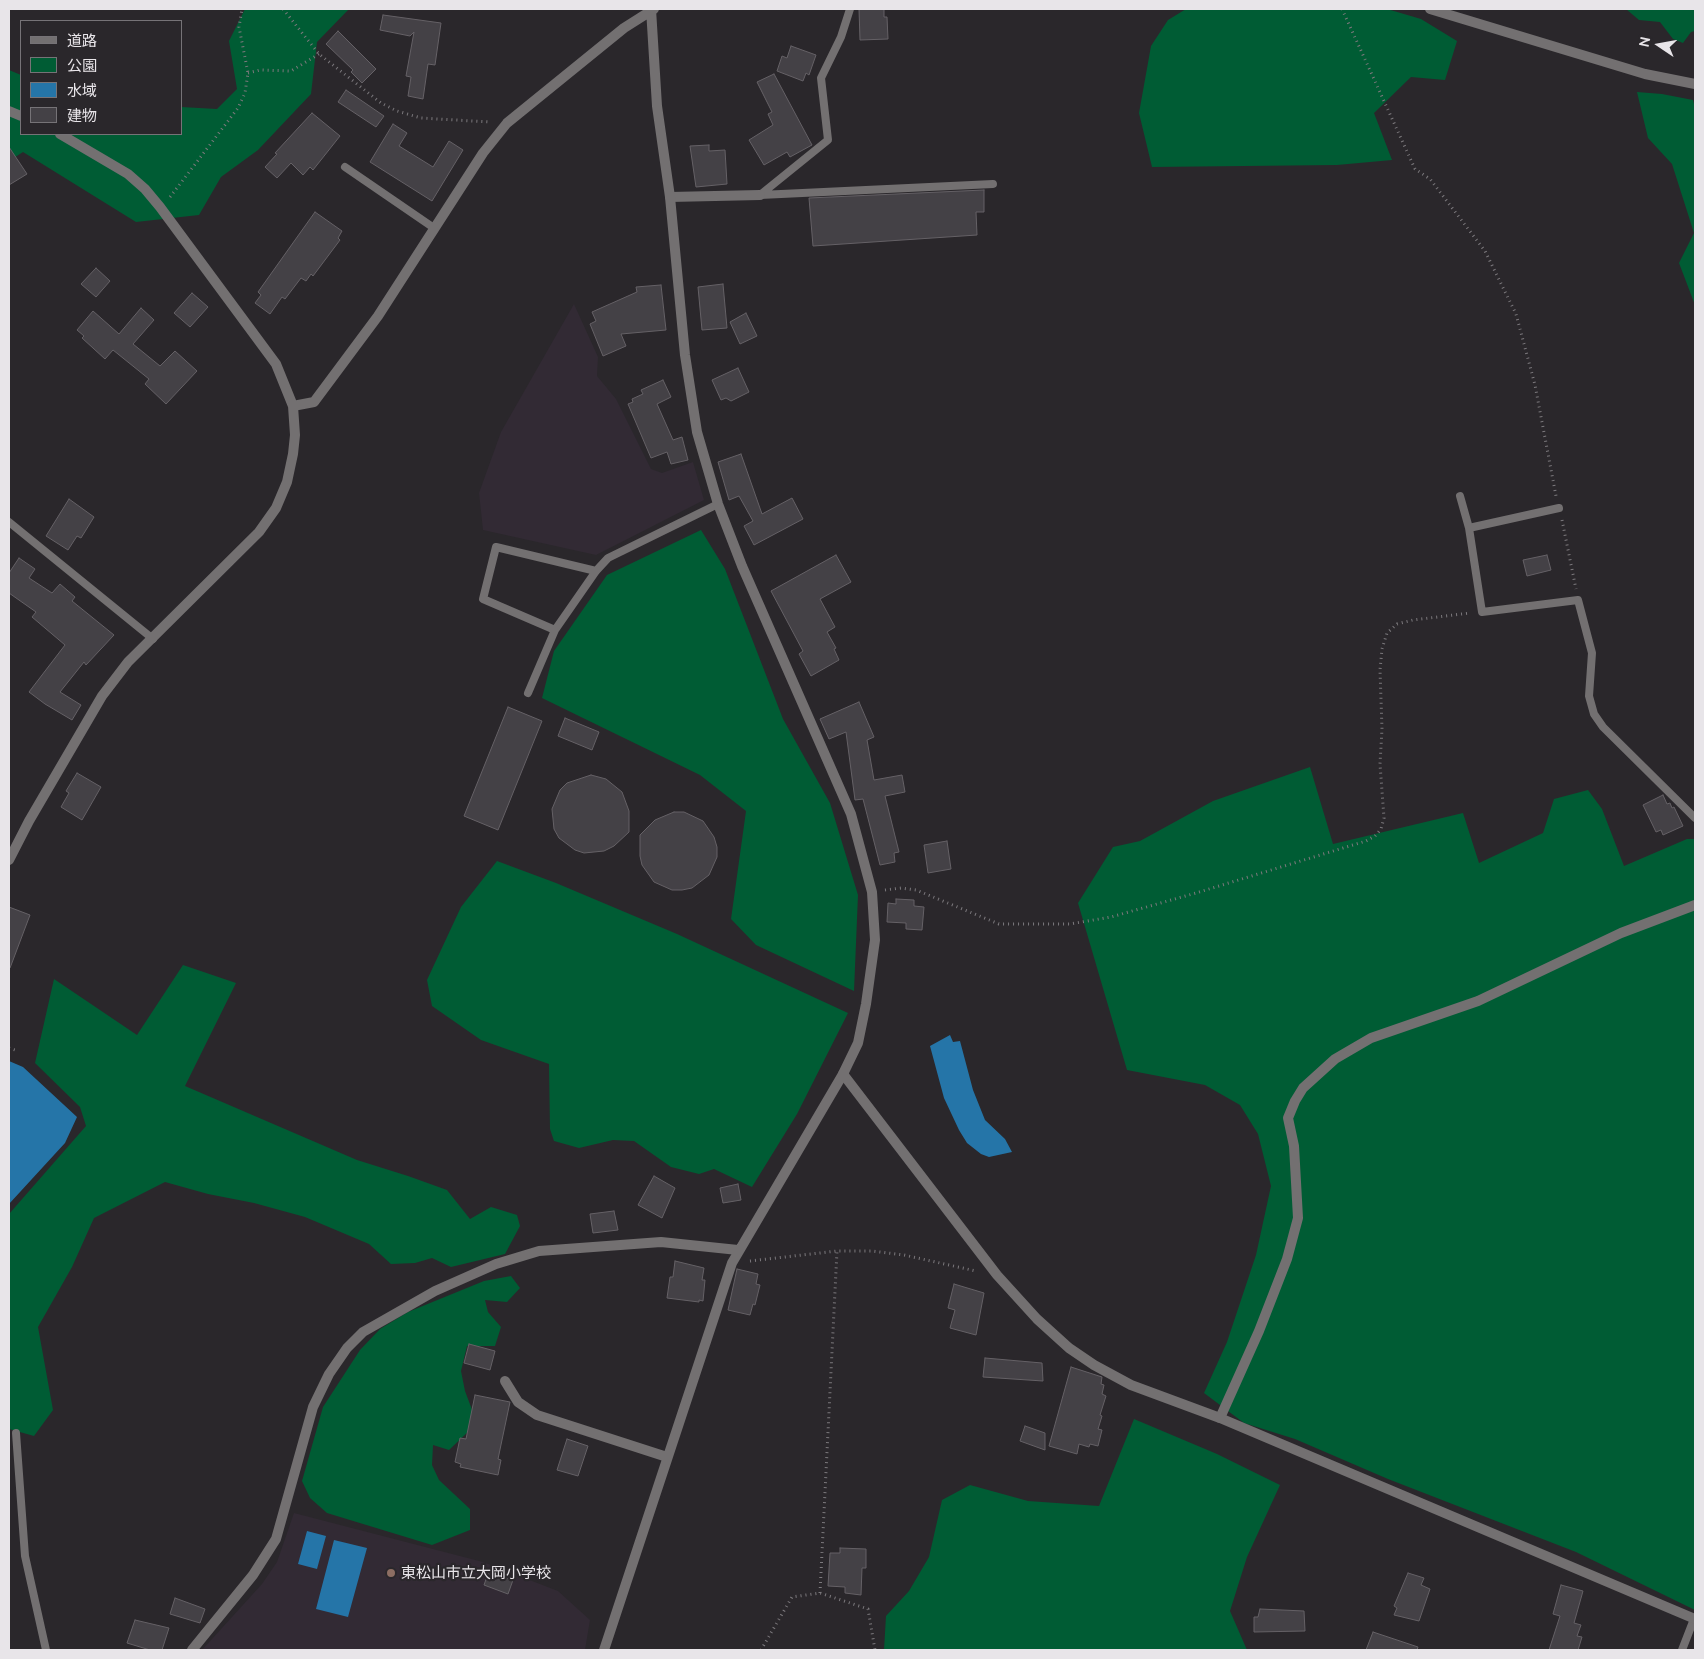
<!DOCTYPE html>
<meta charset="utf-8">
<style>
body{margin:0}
#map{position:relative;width:1704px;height:1659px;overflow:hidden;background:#2a272b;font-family:Ubuntu,"Noto Sans JP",sans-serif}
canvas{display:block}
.frame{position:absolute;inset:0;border:10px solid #e8e5e9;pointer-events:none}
.legend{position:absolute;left:20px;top:20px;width:162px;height:115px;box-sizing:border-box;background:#2a272b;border:1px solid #767377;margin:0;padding:6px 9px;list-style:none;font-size:15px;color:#e8e5e9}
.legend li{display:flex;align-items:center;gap:10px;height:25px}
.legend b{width:25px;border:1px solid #767377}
.north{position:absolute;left:1634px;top:20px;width:50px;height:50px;-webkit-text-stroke:4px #2a272b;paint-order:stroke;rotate:282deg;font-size:14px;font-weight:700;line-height:20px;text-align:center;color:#e8e5e9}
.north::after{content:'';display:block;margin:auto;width:18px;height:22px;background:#e8e5e9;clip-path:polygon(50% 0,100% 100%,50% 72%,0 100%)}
</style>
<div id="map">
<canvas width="1704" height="1659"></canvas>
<div class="frame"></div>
<ul class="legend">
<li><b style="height:6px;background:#737071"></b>道路</li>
<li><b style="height:14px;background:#005c34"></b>公園</li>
<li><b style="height:14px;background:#2575a8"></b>水域</li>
<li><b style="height:14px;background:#444146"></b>建物</li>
</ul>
<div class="north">N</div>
</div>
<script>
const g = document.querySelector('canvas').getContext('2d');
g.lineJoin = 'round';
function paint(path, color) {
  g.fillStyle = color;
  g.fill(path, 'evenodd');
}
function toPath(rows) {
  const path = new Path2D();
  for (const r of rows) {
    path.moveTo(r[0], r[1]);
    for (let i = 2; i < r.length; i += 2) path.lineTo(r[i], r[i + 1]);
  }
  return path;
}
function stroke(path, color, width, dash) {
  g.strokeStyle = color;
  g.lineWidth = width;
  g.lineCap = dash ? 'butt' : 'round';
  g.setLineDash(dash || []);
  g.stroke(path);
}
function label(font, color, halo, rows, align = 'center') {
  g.font = font + ' Ubuntu,"Noto Sans JP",sans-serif';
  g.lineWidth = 4.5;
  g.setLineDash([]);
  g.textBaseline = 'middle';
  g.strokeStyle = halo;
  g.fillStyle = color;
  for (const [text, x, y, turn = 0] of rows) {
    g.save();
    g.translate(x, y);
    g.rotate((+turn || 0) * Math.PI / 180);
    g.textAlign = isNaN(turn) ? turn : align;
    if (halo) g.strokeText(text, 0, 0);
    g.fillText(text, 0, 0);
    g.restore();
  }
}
const built = toPath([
 [574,304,598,357,597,376,616,399,651,469,662,473,693,462,704,500,596,555,483,530,479,493,501,432],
 [294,1513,483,1562,558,1591,590,1620,585,1650,202,1650,262,1584,277,1562]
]);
const green = toPath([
 [245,9,349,9,317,42,311,94,258,150,221,177,199,215,136,222,23,152,9,161,9,70,21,75,21,134,181,134,181,107,217,109,237,89,229,41],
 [1186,9,1387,9,1421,19,1457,41,1445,80,1411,77,1374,113,1392,160,1337,165,1152,167,1139,113,1151,46,1168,20],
 [1626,9,1695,9,1695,31,1691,32,1683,43,1673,39,1660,22,1639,20],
 [1637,92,1662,94,1693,100,1695,108,1695,305,1679,263,1694,233,1672,164,1648,138],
 [701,530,725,569,783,719,830,803,858,895,854,991,756,945,731,919,746,811,700,775,542,698,554,651,607,575],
 [1310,767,1333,844,1463,813,1479,863,1543,833,1554,799,1588,790,1602,809,1624,866,1687,839,1695,839,1695,1610,1576,1552,1388,1479,1295,1439,1244,1423,1204,1393,1227,1342,1256,1255,1271,1186,1258,1134,1240,1105,1205,1085,1127,1070,1078,903,1113,847,1140,841,1213,801],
 [497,861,556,883,677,934,848,1013,797,1114,752,1187,714,1169,699,1174,671,1167,634,1141,613,1140,579,1148,554,1141,550,1129,549,1064,481,1040,432,1006,427,980,461,907],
 [183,965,236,983,185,1086,357,1160,408,1176,447,1190,470,1219,491,1207,517,1215,520,1226,505,1254,451,1267,432,1258,415,1263,391,1264,369,1244,305,1217,254,1203,208,1194,165,1182,94,1218,72,1267,38,1327,53,1410,34,1436,9,1429,9,1214,86,1126,80,1107,35,1063,54,979,137,1035],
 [511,1276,520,1288,507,1302,485,1300,488,1312,501,1327,495,1346,467,1346,461,1371,465,1391,474,1415,472,1428,449,1450,433,1445,432,1465,439,1480,470,1509,470,1530,432,1545,327,1513,310,1498,302,1481,323,1407,360,1350,380,1329,408,1312,484,1281],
 [1134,1419,1217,1454,1280,1485,1247,1557,1230,1611,1247,1650,884,1650,886,1616,909,1591,929,1557,942,1500,970,1485,1028,1501,1099,1506]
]);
const water = toPath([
 [950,1035,953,1042,960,1041,973,1090,985,1120,1005,1139,1012,1152,989,1157,981,1154,967,1143,959,1130,944,1098,930,1046],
 [9,1061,23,1067,77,1117,65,1143,9,1204],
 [307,1531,326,1536,317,1569,298,1564],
 [334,1540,367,1548,348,1617,316,1609]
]);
const building = toPath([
 [859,9,884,9,884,17,887,17,888,39,860,40,859,9],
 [383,15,441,23,435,65,428,64,423,99,408,96,411,77,406,76,414,32,410,36,380,30,383,15],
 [338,31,376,69,362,83,351,72,353,70,326,44,338,31],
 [791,46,816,55,809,75,806,73,803,81,777,71,782,56,787,58,791,46],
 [774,74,812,145,790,157,787,152,764,165,749,140,773,125,768,114,772,112,757,82,774,74],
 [346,90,384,116,376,127,338,102,346,90],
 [312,113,340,136,313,170,310,167,303,175,291,163,277,178,265,167,277,154,275,153,312,113],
 [393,124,407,133,399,146,433,167,449,141,463,150,432,201,370,162,393,124],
 [709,145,709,151,725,150,727,184,696,187,690,146,709,145],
 [9,147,27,174,9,185,9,147],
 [984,190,984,212,976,212,977,235,813,246,809,198,984,190],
 [315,212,342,231,338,238,340,240,313,276,311,274,306,281,301,278,285,299,282,297,270,314,255,303,261,295,258,292,315,212],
 [96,268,110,281,96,297,81,284,96,268],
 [723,284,727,328,702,330,698,287,723,284],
 [661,285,666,330,621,334,626,346,603,356,590,324,596,321,592,312,637,292,636,287,661,285],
 [192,293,208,307,190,327,174,313,192,293],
 [141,308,154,320,133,344,160,366,175,351,197,371,166,404,145,384,149,379,113,350,105,359,82,338,84,336,77,330,93,311,119,334,141,308],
 [746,313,757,336,740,344,730,322,746,313],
 [738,368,749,392,731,401,726,398,721,400,712,380,738,368],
 [663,380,671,397,657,404,673,440,682,437,688,460,671,464,667,452,651,458,628,404,633,402,632,399,643,394,641,390,663,380],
 [741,454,762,514,792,498,803,519,754,545,744,526,753,521,739,496,729,500,718,462,741,454],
 [69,499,94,517,81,538,77,536,68,550,46,536,69,499],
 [836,555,851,582,820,599,835,627,827,632,836,648,834,649,839,660,811,676,799,654,803,651,771,591,836,555],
 [1547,555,1551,570,1527,576,1523,560,1547,555],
 [19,558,35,569,29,578,52,593,60,584,75,597,72,601,114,635,86,665,84,662,60,692,81,705,72,720,45,704,29,692,65,645,32,617,36,612,9,593,9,573,19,558],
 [859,702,874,737,867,740,874,780,902,775,905,792,885,796,899,852,894,853,895,862,880,865,863,799,855,800,846,732,829,739,820,719,859,702],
 [508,707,542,721,498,830,464,816,508,707],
 [565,718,599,732,592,750,558,736,565,718],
 [77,773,101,787,82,820,61,807,69,793,66,791,77,773],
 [591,775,606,779,622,792,629,811,629,832,614,846,604,851,584,853,575,850,559,838,554,829,552,809,560,790,567,783,591,775],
 [1663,795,1667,804,1670,803,1672,808,1674,807,1683,826,1663,835,1661,830,1656,832,1643,805,1663,795],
 [674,812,684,812,703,821,714,837,717,847,717,857,709,875,692,888,682,890,672,890,654,882,642,865,640,856,640,835,655,820,674,812],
 [947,841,951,869,928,873,924,845,947,841],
 [896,899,914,900,914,906,924,907,922,930,906,929,906,923,887,922,888,903,896,904,896,899],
 [9,907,30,915,10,968,9,968,9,907],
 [654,1176,675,1188,662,1218,638,1205,654,1176],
 [738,1184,741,1200,723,1203,720,1188,738,1184],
 [614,1211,618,1230,593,1233,590,1214,614,1211],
 [675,1261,704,1268,702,1280,705,1280,703,1301,699,1300,699,1302,667,1298,670,1277,673,1277,675,1261],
 [737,1269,758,1274,756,1284,760,1285,755,1305,753,1304,750,1315,728,1310,737,1269],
 [954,1284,984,1293,976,1335,950,1328,955,1310,948,1308,954,1284],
 [469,1344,495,1351,490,1370,464,1363,469,1344],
 [985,1358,1042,1363,1043,1381,983,1377,985,1358],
 [1071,1367,1102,1377,1101,1384,1104,1385,1102,1394,1106,1396,1100,1415,1102,1416,1098,1429,1102,1430,1098,1446,1090,1444,1089,1447,1079,1444,1077,1454,1049,1446,1071,1367],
 [475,1395,510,1402,498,1459,501,1460,498,1475,460,1467,461,1464,455,1462,460,1438,466,1439,475,1395],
 [1025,1426,1045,1433,1045,1450,1020,1441,1025,1426],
 [567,1439,588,1446,578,1476,557,1470,567,1439],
 [840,1548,866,1549,866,1568,862,1568,861,1595,845,1593,845,1587,828,1586,830,1553,840,1553,840,1548],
 [489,1571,513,1580,508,1594,484,1585,489,1571],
 [1408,1573,1424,1578,1421,1585,1430,1589,1419,1621,1394,1615,1397,1608,1394,1606,1408,1573],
 [1561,1585,1583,1591,1574,1623,1581,1625,1577,1636,1582,1637,1578,1650,1549,1650,1560,1616,1553,1614,1561,1585],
 [175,1598,205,1609,200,1623,170,1614,175,1598],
 [1260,1609,1304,1611,1305,1631,1254,1632,1254,1617,1258,1617,1260,1609],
 [135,1620,169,1628,162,1650,150,1650,127,1643,135,1620],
 [1373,1632,1418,1647,1417,1650,1366,1650,1373,1632]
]);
const path = toPath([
 [283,9,319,54,381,103,397,111,421,118,490,122],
 [1342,9,1415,169,1430,179,1485,251,1516,314,1535,385,1556,496],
 [248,73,260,70,291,71,319,54],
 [170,197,238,108,245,93,248,73,239,27,242,9],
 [1562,520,1576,589],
 [885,890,901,888,916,890,999,924,1070,924,1111,917,1196,893,1366,841,1375,836,1381,829,1384,818,1380,764,1382,729,1380,670,1382,649,1387,633,1397,624,1413,620,1470,613],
 [9,1048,15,1050],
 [750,1261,837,1251,872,1251,904,1255,976,1271],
 [820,1593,837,1251],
 [761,1650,792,1597,820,1593,868,1609,875,1650]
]);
const service = toPath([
 [345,167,434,228],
 [760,195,993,184],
 [760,195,828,140,821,78,841,37,850,9],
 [1460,496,1469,528,1482,612,1578,600,1592,653,1589,696,1594,714,1603,727,1695,818],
 [9,522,153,639],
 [1469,528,1559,508],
 [555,630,483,599,496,547,596,571],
 [528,693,555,630,596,571,608,558,718,504],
 [16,1433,25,1556,46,1650],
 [1682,1650,1694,1619]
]);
const minor = toPath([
 [670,197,760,195],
 [505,1381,518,1402,537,1415,667,1457],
 [1220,1418,1259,1331,1287,1259,1298,1218,1294,1146,1288,1118,1295,1101,1303,1088,1335,1059,1371,1038,1478,1001,1621,933,1695,905],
 [192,1650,253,1575,276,1539,313,1407,329,1374,347,1348,363,1332,435,1291,496,1264,539,1251,661,1242,738,1250],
 [604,1650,732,1263,843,1074]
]);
const tertiary = toPath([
 [651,9,657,106,670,197,685,355,697,432,718,504,742,566,851,814,872,892,875,940,866,1004,858,1043,843,1074,997,1275,1037,1319,1069,1348,1094,1365,1131,1385,1220,1418,1695,1619],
 [1430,9,1645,74,1695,84],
 [9,111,21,116],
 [293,406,314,402,378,316,483,153,507,123,624,28,654,9],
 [9,860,29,821,102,696,128,662,259,532,276,508,287,482,293,454,295,435,293,406,276,364,160,207,145,189,128,174,60,134]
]);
const markers = [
 [391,1573,5,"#8d6e63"]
];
const poiNames = [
 ["東松山市立大岡小学校",401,1573]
];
paint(built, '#322a34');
paint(green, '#005c34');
paint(water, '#2575a8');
paint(building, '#444146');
stroke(building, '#656166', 1);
stroke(path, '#7c797d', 3, [1, 4]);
stroke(service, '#737071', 8);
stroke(minor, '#737071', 10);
stroke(tertiary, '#737071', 10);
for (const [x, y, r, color] of markers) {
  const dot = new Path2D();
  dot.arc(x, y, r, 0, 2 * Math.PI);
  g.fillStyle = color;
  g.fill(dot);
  stroke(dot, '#2a272b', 2);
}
label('15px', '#e8e5e9', '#2a272b', poiNames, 'left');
</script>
